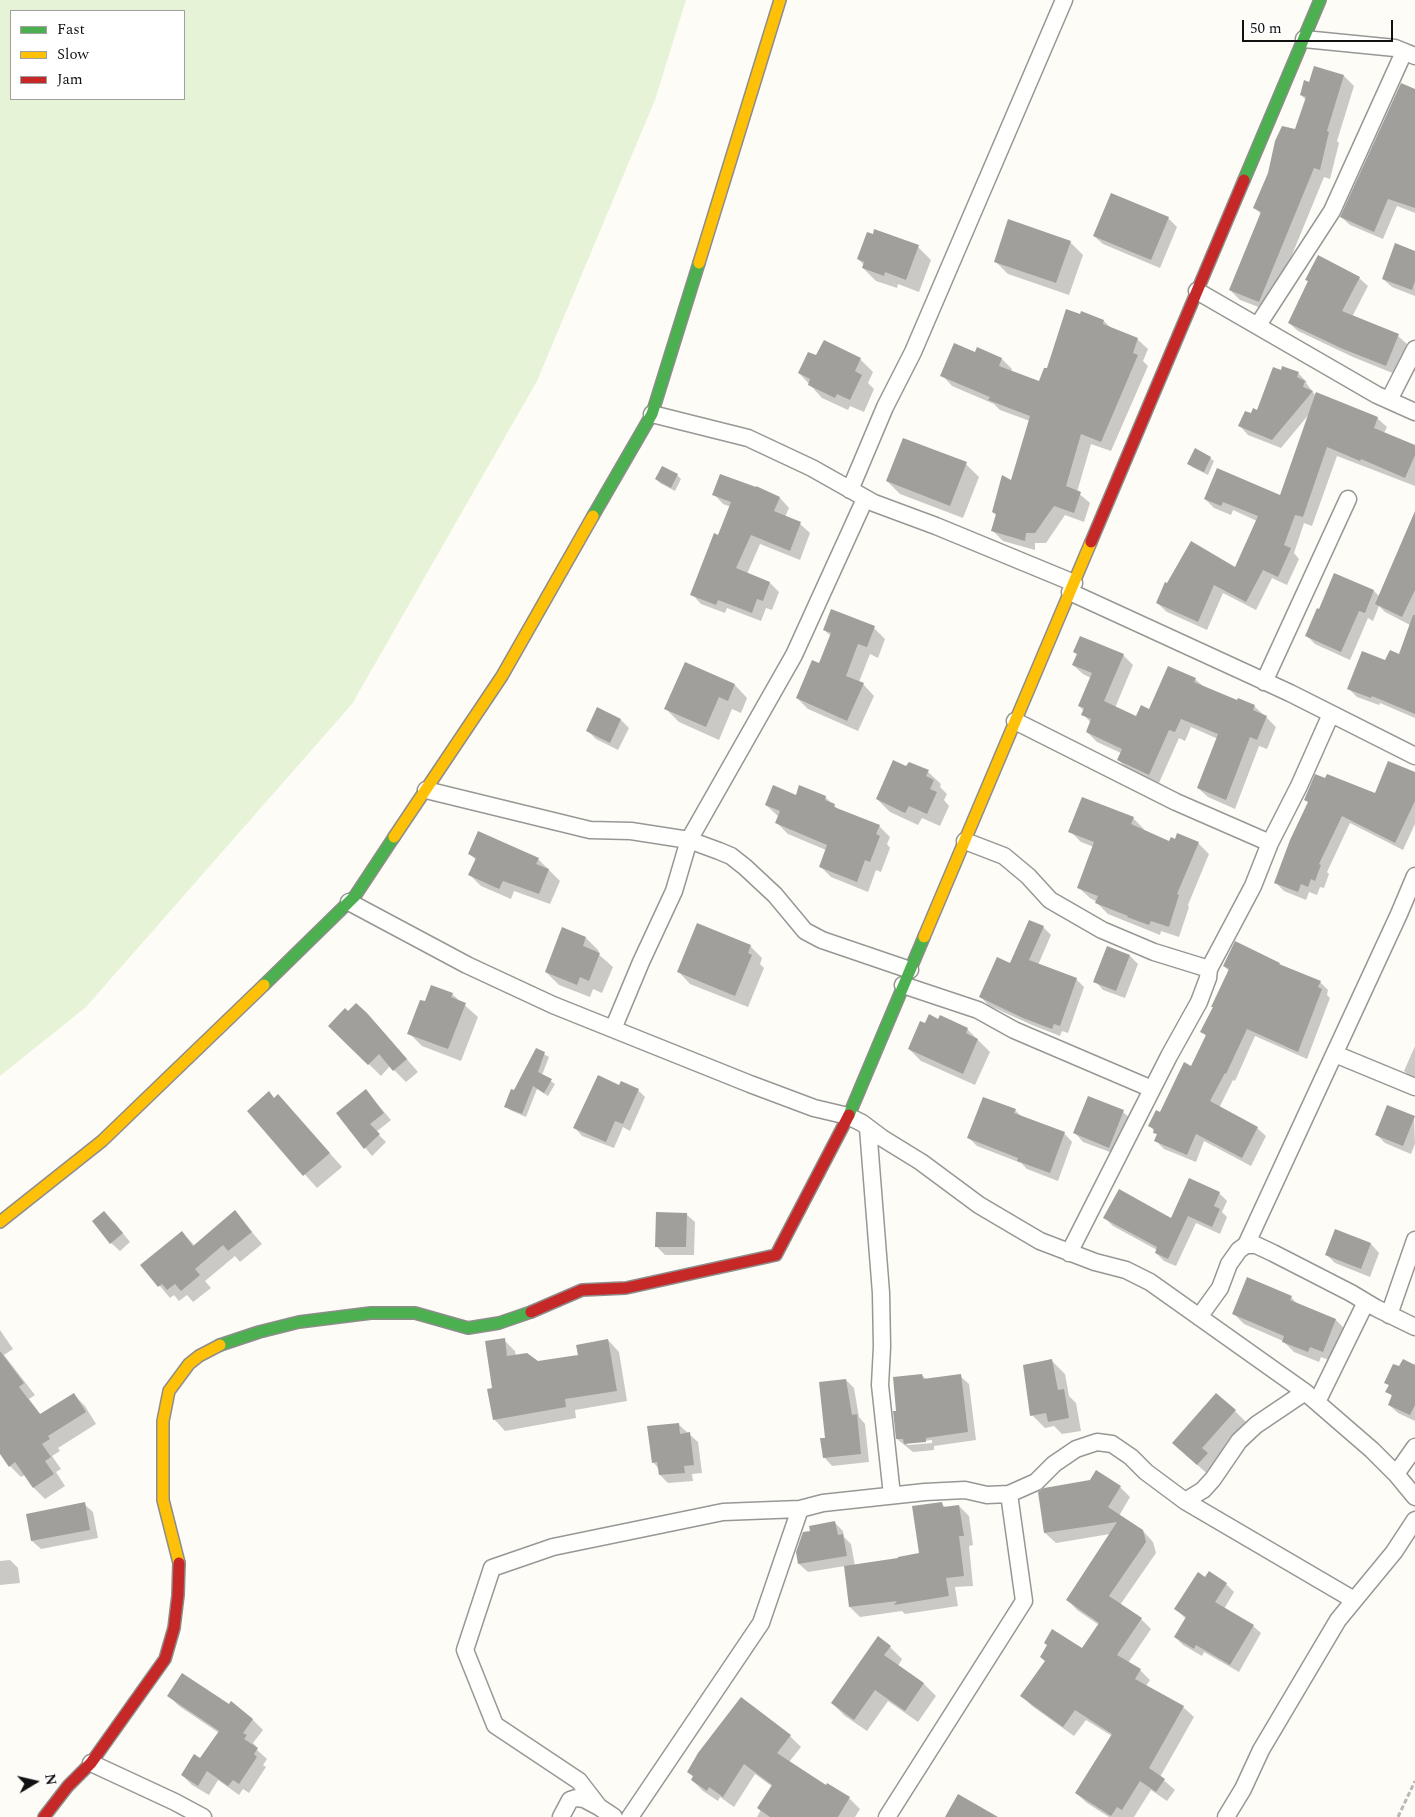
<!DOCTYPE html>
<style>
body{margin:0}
#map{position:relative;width:1415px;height:1817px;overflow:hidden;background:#fdfcf7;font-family:Spectral,serif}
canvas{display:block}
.legend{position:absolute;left:10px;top:10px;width:175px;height:90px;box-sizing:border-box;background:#fff;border:1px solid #a0a0a0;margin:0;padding:6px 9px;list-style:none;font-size:15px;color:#111}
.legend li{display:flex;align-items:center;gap:10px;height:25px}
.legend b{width:25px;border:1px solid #a0a0a0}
.north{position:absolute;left:10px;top:1757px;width:50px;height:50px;-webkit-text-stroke:4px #fff;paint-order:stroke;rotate:81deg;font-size:14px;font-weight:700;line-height:20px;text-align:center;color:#111}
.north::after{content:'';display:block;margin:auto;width:18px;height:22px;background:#111;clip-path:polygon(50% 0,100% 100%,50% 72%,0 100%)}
.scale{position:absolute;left:1242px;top:20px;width:151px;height:22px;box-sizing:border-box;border:2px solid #111;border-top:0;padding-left:6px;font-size:15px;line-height:18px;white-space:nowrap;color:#111;-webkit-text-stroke:4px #fff;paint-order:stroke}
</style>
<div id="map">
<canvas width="1415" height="1817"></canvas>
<ul class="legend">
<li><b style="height:6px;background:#4caf50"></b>Fast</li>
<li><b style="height:6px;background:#ffc107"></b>Slow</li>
<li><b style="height:6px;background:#c62828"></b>Jam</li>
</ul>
<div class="north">N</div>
<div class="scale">50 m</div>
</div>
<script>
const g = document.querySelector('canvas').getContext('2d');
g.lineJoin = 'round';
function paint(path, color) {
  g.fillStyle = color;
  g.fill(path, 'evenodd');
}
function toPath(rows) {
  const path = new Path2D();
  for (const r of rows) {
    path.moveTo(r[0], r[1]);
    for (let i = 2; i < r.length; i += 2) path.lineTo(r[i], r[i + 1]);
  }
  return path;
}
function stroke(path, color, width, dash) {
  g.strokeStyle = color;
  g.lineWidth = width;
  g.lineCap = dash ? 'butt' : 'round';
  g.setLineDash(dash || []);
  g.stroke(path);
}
const green = toPath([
 [0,0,686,0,655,100,537,381,352,704,86,1007,0,1076],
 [11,11,184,11,184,99,11,99]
]);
const shadow = toPath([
 [1315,67,1344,76,1354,86,1337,141,1339,143,1330,179,1324,177,1269,311,1240,300,1230,290,1262,215,1255,208,1295,131,1306,100,1301,95,1310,84],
 [1415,90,1415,213,1397,206,1383,239,1350,225,1341,217],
 [1168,218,1177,227,1160,268,1103,244,1094,236],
 [875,230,918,247,931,260,919,292,898,284,897,288,876,281,863,268,864,265,858,259,873,236],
 [1070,242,1083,255,1069,295,1008,274,995,261],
 [1415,252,1415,296,1392,287,1383,279],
 [1359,278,1368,286,1352,317,1398,336,1407,344,1395,374,1353,357,1298,331,1289,323,1309,282,1307,280],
 [1104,321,1112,329,1137,339,1148,349,1143,361,1148,366,1111,451,1091,444,1077,492,1090,503,1084,522,1065,515,1046,543,1035,543,1035,550,1003,541,993,531,997,516,993,512,1012,482,1030,421,1000,410,994,404,952,386,942,375,975,353,1002,359,1012,369,1011,372,1040,383,1047,370],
 [817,357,860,359,873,372,868,383,874,389,864,412,850,406,848,410,822,398,799,373],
 [1281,372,1298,373,1307,382,1306,383,1316,396,1377,418,1387,427,1384,433,1415,446,1415,486,1337,456,1312,526,1304,523,1294,553,1299,559,1287,585,1272,578,1256,610,1223,593,1207,630,1167,612,1157,603,1236,568,1257,521,1233,510,1231,515,1214,508,1205,499,1281,496,1310,413,1281,448,1248,435,1240,426,1258,412],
 [903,439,966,464,979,477,963,518,900,494,887,481],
 [1210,458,1214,461,1208,475,1192,467,1188,463],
 [677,475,681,479,675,491,660,483,656,479],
 [757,488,780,498,789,508,785,517,800,524,810,533,800,560,760,544,747,574,770,583,779,592,772,610,766,608,761,621,727,608,725,613,701,604,692,594,719,536,731,507,723,504,714,494],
 [1415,543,1415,615,1410,625,1385,612,1379,606,1373,621,1368,618,1350,660,1315,644,1306,635,1319,610,1334,574,1374,591,1380,597],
 [1415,627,1415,718,1380,703,1379,705,1357,697,1348,688,1386,662,1400,655],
 [874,628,885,639,878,658,870,654,859,682,863,684,874,696,858,731,808,709,797,698,819,665,831,636,824,630],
 [1075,652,1123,655,1133,665,1115,708,1137,717,1150,711,1195,679,1204,687,1238,702,1254,706,1266,717,1276,727,1267,749,1259,746,1235,809,1208,797,1198,788,1218,739,1191,727,1185,741,1179,738,1159,783,1128,769,1118,760,1121,753,1097,742,1087,732,1091,723,1083,714,1084,711,1079,706,1091,678,1083,674,1073,665,1078,655],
 [735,685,747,698,741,713,732,709,719,740,679,722,666,709],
 [598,709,621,720,629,728,618,750,596,739,587,730],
 [907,768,928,772,941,784,940,787,947,794,944,800,949,806,940,826,922,818,918,825,890,812,877,799],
 [1415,773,1415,824,1403,850,1350,823,1327,872,1329,874,1324,888,1320,887,1317,895,1309,892,1306,900,1284,891,1276,883,1309,803,1306,800,1326,779,1376,794],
 [796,796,825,797,839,810,879,826,890,837,887,844,890,848,881,872,876,870,868,892,831,877,820,866,826,850,788,834,777,823,779,817,766,805],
 [1133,818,1144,829,1143,831,1170,843,1198,843,1209,854,1188,905,1189,907,1179,937,1161,931,1160,935,1108,914,1097,903,1097,902,1090,898,1079,888,1094,847,1081,842,1070,831],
 [470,854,538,859,560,881,550,904,514,891,511,899,481,886,470,875,476,860],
 [1043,927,1051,935,1038,965,1076,979,1084,987,1068,1033,1062,1031,1060,1036,1032,1025,988,1005,981,997],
 [586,938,599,951,597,953,613,967,602,993,593,989,590,997,559,985,546,972],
 [750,946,762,958,760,964,764,968,748,1007,690,984,678,971],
 [1108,947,1130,956,1138,964,1125,998,1103,990,1095,981],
 [1279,964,1283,967,1320,982,1328,990,1327,995,1330,998,1307,1059,1255,1036,1235,1081,1233,1080,1219,1108,1257,1128,1266,1136,1251,1166,1204,1141,1196,1162,1164,1149,1156,1141,1158,1136,1150,1126,1192,1068,1206,1036,1202,1031,1214,1008,1229,971,1224,966],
 [452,994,478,1017,461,1061,422,1046,409,1033,426,1002],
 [356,1004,379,1027,418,1072,406,1082,390,1066,381,1076,330,1026,348,1012],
 [939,1020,967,1029,990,1052,975,1085,921,1061,909,1049],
 [1415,1046,1415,1081,1404,1071],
 [537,1050,549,1057,542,1075,555,1084,548,1096,537,1089,526,1117,510,1110,506,1106],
 [620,1087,638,1090,645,1097,630,1131,623,1127,614,1148,582,1136,575,1128],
 [366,1091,391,1120,376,1132,386,1142,372,1156,337,1113],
 [278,1095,342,1167,317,1188,248,1111,274,1099],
 [1015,1110,1022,1117,1064,1133,1072,1142,1058,1181,1027,1169,1021,1163,977,1146,969,1138],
 [1123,1112,1132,1120,1118,1155,1083,1142,1075,1133],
 [1414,1117,1415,1144,1411,1154,1385,1143,1376,1134],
 [1219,1193,1227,1201,1222,1212,1227,1217,1220,1234,1196,1223,1176,1266,1164,1261,1156,1253,1157,1250,1113,1226,1105,1218,1171,1219],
 [235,1212,262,1244,240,1262,235,1256,205,1281,211,1288,193,1302,187,1295,179,1301,174,1295,170,1298,142,1265,182,1232,195,1246],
 [686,1214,695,1222,694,1255,665,1255,656,1246],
 [113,1221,130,1242,120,1251,111,1243],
 [1336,1230,1371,1244,1379,1253,1370,1277,1335,1263,1326,1254],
 [1291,1297,1298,1305,1336,1320,1347,1331,1334,1362,1321,1357,1319,1362,1294,1352,1283,1341,1244,1324,1233,1313],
 [0,1330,13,1349,4,1355,35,1395,29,1399,41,1415,74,1395,85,1406,96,1424,58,1448,60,1451,52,1456,61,1469,56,1472,65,1486,45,1499,34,1488,25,1475,21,1477,10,1466,0,1451],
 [504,1340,515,1351,516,1356,538,1362,579,1356,608,1340,619,1352,627,1401,575,1410,576,1418,505,1431,494,1419],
 [1052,1361,1065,1374,1069,1396,1076,1403,1081,1431,1062,1434,1054,1426,1045,1428,1032,1415],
 [1415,1362,1415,1421,1398,1413,1389,1405,1393,1397,1387,1391,1389,1386,1386,1382,1400,1368,1414,1366],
 [922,1375,927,1380,960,1376,969,1384,976,1440,934,1446,934,1450,913,1452,897,1439,897,1412],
 [932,1440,932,1443,908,1445,905,1443],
 [846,1380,854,1388,859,1417,865,1424,869,1462,832,1466,824,1457,826,1439],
 [1235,1411,1248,1424,1214,1462,1220,1467,1211,1477,1186,1455],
 [678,1424,698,1442,702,1473,692,1474,693,1481,668,1483,660,1475,659,1469,653,1462],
 [1120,1487,1130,1497,1119,1516,1143,1531,1153,1542,1156,1553,1120,1605,1141,1619,1151,1629,1128,1663,1140,1670,1150,1680,1146,1686,1183,1707,1194,1717,1160,1777,1175,1790,1167,1801,1151,1790,1134,1817,1109,1817,1087,1803,1076,1793,1112,1736,1086,1720,1074,1736,1032,1706,1022,1696,1082,1650,1099,1625,1077,1610,1067,1599,1110,1534,1056,1543,1045,1533,1039,1493],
 [84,1504,93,1512,98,1538,41,1549,32,1541,27,1515],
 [942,1504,946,1508,959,1506,969,1516,973,1545,969,1546,973,1586,955,1587,958,1606,905,1614,902,1611,860,1617,850,1607,845,1566,808,1572,799,1564,835,1523,843,1531,844,1537,851,1544,855,1566,920,1555],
 [10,1560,18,1568,20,1583,0,1585,0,1561],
 [1226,1584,1234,1592,1224,1609,1253,1626,1261,1633,1239,1672,1204,1652,1202,1656,1183,1645,1175,1637,1186,1619,1176,1609],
 [890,1647,902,1659,898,1666,924,1684,936,1696,918,1722,888,1701,867,1731,845,1716,832,1703],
 [169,1696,229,1706,231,1703,253,1720,263,1730,253,1743,256,1746,255,1748,267,1759,263,1765,266,1767,249,1793,243,1789,239,1795,218,1780,209,1795,192,1785,182,1775,201,1760,219,1733,179,1706],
 [790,1736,801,1747,789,1762,826,1787,849,1798,860,1809,855,1817,757,1817,773,1787,755,1774,734,1807,720,1797,718,1801,703,1791,692,1780,694,1777,688,1772]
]);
const building = toPath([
 [1314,66,1344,75,1327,131,1329,132,1320,170,1314,168,1259,302,1229,290,1261,212,1253,208,1268,173,1275,141,1282,126,1295,129,1306,97,1300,95,1304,80,1309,82],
 [1401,83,1415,89,1415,208,1388,199,1374,232,1340,217],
 [1111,193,1169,217,1151,260,1093,236],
 [1008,219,1071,241,1056,283,994,262],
 [874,229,919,245,906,280,885,272,884,276,862,268,864,262,857,259,867,232,873,234],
 [1395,243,1415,251,1415,281,1412,290,1382,279],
 [1318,255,1360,277,1342,311,1399,334,1386,366,1343,349,1288,323,1308,281,1305,280],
 [1066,309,1080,314,1081,311,1104,320,1103,324,1138,338,1133,353,1138,355,1101,442,1081,434,1066,486,1081,492,1074,513,1054,506,1035,533,1026,533,1025,541,991,531,996,514,992,512,1002,475,1011,480,1030,416,988,400,990,397,940,376,954,343,975,352,977,347,1002,358,999,366,1039,381,1044,368,1047,368],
 [824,340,861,358,855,371,862,375,850,400,837,394,835,398,808,385,810,379,798,373,808,352,816,355],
 [1282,366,1299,372,1297,377,1305,381,1303,387,1313,391,1272,440,1238,426,1245,411,1251,413,1253,408,1257,410,1273,367,1281,370],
 [1316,392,1378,417,1374,428,1415,445,1415,455,1405,478,1361,459,1360,461,1327,447,1303,517,1295,515,1284,545,1291,548,1278,577,1263,570,1246,602,1214,585,1198,622,1156,603,1165,582,1167,583,1191,541,1235,567,1258,516,1223,502,1221,506,1204,499,1217,468,1280,495],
 [903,438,967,462,950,506,886,481],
 [1195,448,1211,457,1204,472,1187,464],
 [662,466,678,474,671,488,655,479],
 [720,474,756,487,756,486,780,497,774,511,801,522,790,551,751,535,736,568,770,582,763,601,757,599,752,613,718,600,716,605,690,595,714,533,718,535,731,502,712,495],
 [1415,511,1415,590,1402,617,1375,604],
 [1334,573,1374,590,1365,613,1359,611,1341,652,1305,636,1317,608,1319,609],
 [831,609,875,626,867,647,858,644,846,676,864,683,847,721,796,698,812,660,819,663,831,633,823,630],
 [1413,615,1415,615,1415,714,1372,696,1371,698,1347,689,1362,651,1385,660,1390,650,1399,654],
 [1080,636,1124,654,1104,701,1136,716,1141,705,1149,709,1168,666,1196,678,1194,682,1237,700,1238,698,1255,705,1253,710,1267,716,1257,740,1250,737,1226,800,1197,788,1218,734,1181,719,1175,732,1169,730,1149,775,1117,760,1122,749,1086,732,1091,719,1081,715,1084,708,1078,706,1092,673,1072,665,1077,654,1073,652],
 [685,662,735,684,728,701,719,697,706,727,664,709],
 [597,707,621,719,610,743,586,731],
 [893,760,906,766,909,762,929,770,926,776,934,780,930,789,937,792,927,814,909,806,905,813,876,799],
 [1388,761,1415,772,1415,801,1395,843,1342,816,1319,864,1321,865,1315,881,1311,879,1308,887,1301,884,1298,892,1274,883,1290,840,1308,802,1304,800,1315,774,1325,778,1327,774,1375,793],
 [773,785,796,795,799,785,826,796,825,800,835,804,834,807,880,825,876,834,880,836,870,862,865,860,857,882,819,867,827,845,775,823,780,811,765,805],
 [1082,797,1134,817,1131,824,1169,841,1171,837,1175,839,1177,833,1199,842,1177,894,1179,895,1169,927,1151,921,1149,925,1127,917,1128,916,1095,903,1098,896,1077,888,1094,842,1068,832],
 [478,831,539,858,536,864,549,869,539,894,503,881,499,889,468,875,476,858,468,854],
 [1029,920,1044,926,1029,960,1077,978,1060,1026,1054,1024,1052,1029,1023,1018,979,997,997,957,1010,963],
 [697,923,751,945,748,953,752,955,735,996,677,972],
 [562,927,586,937,583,946,600,953,589,981,580,977,577,985,545,972],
 [1235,941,1280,963,1279,964,1321,981,1318,987,1322,989,1298,1052,1247,1029,1226,1074,1225,1073,1210,1101,1258,1127,1242,1158,1196,1134,1187,1155,1154,1141,1157,1134,1153,1133,1154,1129,1148,1126,1156,1110,1160,1112,1184,1062,1191,1066,1206,1035,1200,1032,1213,1007,1211,1007,1229,969,1223,966],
 [1107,946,1130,955,1116,991,1093,982],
 [431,985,453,993,451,997,466,1003,448,1049,407,1034,420,1000,425,1001],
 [356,1003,367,1013,407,1059,393,1071,379,1054,368,1065,328,1026,345,1008,348,1011],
 [929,1014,938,1019,940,1015,968,1028,966,1033,978,1039,963,1074,908,1049,920,1021,925,1023],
 [536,1048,545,1052,538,1072,552,1079,544,1093,533,1086,522,1114,504,1107,511,1089,514,1090],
 [598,1075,619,1085,621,1081,639,1089,623,1124,615,1121,606,1142,573,1128],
 [366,1089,384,1113,370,1124,380,1134,364,1149,336,1113],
 [269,1091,274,1098,278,1094,330,1153,303,1176,247,1111],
 [1088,1096,1124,1110,1109,1148,1073,1133],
 [983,1097,1016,1109,1014,1113,1065,1132,1050,1173,1017,1161,1018,1158,967,1138],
 [1387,1105,1415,1116,1403,1146,1375,1135],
 [1189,1178,1220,1192,1214,1206,1220,1209,1212,1227,1188,1216,1168,1259,1155,1253,1157,1247,1103,1218,1119,1189,1171,1218],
 [235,1210,252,1232,228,1251,223,1245,195,1269,200,1275,181,1291,175,1284,167,1290,162,1284,158,1287,140,1265,182,1231,193,1246],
 [104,1211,123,1233,110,1244,92,1221],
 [656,1212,687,1213,686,1247,655,1247],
 [1335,1229,1371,1243,1361,1269,1325,1255],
 [1247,1277,1292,1296,1290,1300,1336,1319,1323,1352,1310,1347,1308,1352,1282,1342,1284,1336,1232,1314],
 [505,1338,507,1356,527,1353,538,1361,578,1355,576,1345,608,1339,617,1391,565,1399,566,1407,493,1420,487,1389,492,1388,485,1341],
 [0,1351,24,1383,19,1387,40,1414,74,1393,86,1412,48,1436,50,1439,42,1444,51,1457,45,1461,54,1474,33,1488,15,1462,9,1467,0,1454],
 [1052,1359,1058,1390,1064,1389,1069,1418,1048,1422,1046,1413,1030,1416,1023,1365],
 [1403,1359,1415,1365,1415,1405,1410,1415,1388,1405,1392,1395,1385,1392,1389,1385,1384,1383,1393,1364,1399,1366],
 [922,1374,923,1379,961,1374,968,1432,926,1438,926,1442,904,1444,903,1439,896,1439,893,1411,896,1411,893,1377],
 [846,1379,852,1415,857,1414,861,1454,823,1458,820,1438,825,1438,819,1382],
 [1216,1393,1236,1410,1202,1448,1208,1453,1197,1465,1172,1443],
 [679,1423,680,1434,690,1432,694,1465,684,1466,685,1473,659,1475,657,1462,652,1463,647,1426],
 [1096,1470,1121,1486,1108,1507,1143,1530,1146,1542,1109,1596,1142,1618,1117,1655,1141,1669,1135,1679,1184,1706,1149,1768,1165,1779,1156,1792,1140,1781,1122,1810,1117,1807,1111,1816,1075,1793,1112,1734,1075,1710,1063,1727,1020,1696,1045,1661,1040,1657,1047,1645,1044,1643,1052,1629,1082,1648,1099,1623,1066,1600,1117,1522,1044,1533,1038,1492,1044,1488,1090,1480],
 [85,1502,90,1530,31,1541,26,1514],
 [942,1502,943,1507,959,1505,964,1536,959,1536,964,1576,946,1578,949,1596,894,1605,897,1601,849,1607,844,1566,898,1558,898,1557,919,1553,912,1506],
 [835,1521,838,1535,843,1534,847,1556,798,1564,796,1552,803,1532,810,1531,809,1526],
 [1209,1571,1227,1583,1215,1602,1254,1625,1230,1665,1196,1645,1194,1649,1174,1637,1186,1617,1174,1609,1198,1572,1205,1577],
 [878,1636,891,1646,884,1655,924,1683,905,1711,875,1690,854,1720,831,1703],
 [182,1673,229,1704,231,1701,253,1719,243,1733,247,1735,244,1739,258,1748,254,1754,257,1757,239,1784,233,1780,228,1786,207,1771,198,1786,181,1775,194,1754,200,1758,219,1731,167,1696],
 [741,1697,791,1735,777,1753,826,1785,827,1783,850,1797,838,1817,770,1817,757,1808,772,1785,744,1764,723,1797,709,1787,707,1791,691,1780,693,1776,687,1772,698,1753],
 [958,1794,998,1817,945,1817]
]);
const path = toPath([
 [1398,1817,1415,1781]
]);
const street = toPath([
 [1304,39,1395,48,1415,56],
 [1197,291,1377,395,1415,412],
 [1258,325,1332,211,1404,52],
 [1389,400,1415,349],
 [652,414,748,438,812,468,874,503,936,526,1074,583],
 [850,490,885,407,913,352,1064,0],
 [1070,592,1290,693,1415,756],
 [1264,682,1348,499],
 [1015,721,1176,802,1270,843],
 [426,790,590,830,631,831,689,840,719,851,731,856,745,867,775,895,805,931,822,940,910,970],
 [965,841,1004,856,1028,876,1050,900,1102,930,1154,952,1209,969],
 [349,902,467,965,553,1005,750,1084,814,1108,848,1116,862,1123,882,1138,921,1162,979,1205,1040,1241,1095,1262,1126,1270,1150,1282,1305,1392,1372,1450,1396,1474,1415,1497],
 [903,985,978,1010,1014,1030,1152,1089],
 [613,1029,641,962,674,891,689,840,794,655,865,499],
 [1335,1054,1415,1087],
 [868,1128,881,1293,882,1347,880,1385,892,1495],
 [1246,1245,1399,914,1415,876],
 [1069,1253,1169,1056,1199,1002,1208,978,1209,969,1253,886,1270,843,1299,786,1331,714],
 [1389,1315,1415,1240],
 [1199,1317,1220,1288,1229,1264,1239,1250,1246,1245,1256,1245,1273,1253,1351,1293,1376,1308,1415,1327],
 [1317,1402,1366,1302],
 [1396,1474,1415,1447],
 [1185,1501,1203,1490,1213,1479,1239,1441,1256,1425,1305,1392],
 [91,1763,175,1802,203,1817],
 [599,1807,579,1781,495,1725,465,1650,492,1568,553,1547,723,1512,800,1509,823,1503,925,1492,965,1490,987,1495,1009,1494,1036,1482,1054,1464,1076,1449,1097,1442,1112,1444,1131,1457,1146,1472,1185,1501,1354,1600],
 [561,1817,570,1800,576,1798,584,1799,599,1807,614,1817],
 [630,1817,761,1623,800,1509],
 [887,1817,1024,1601,1009,1494],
 [1226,1817,1243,1789,1261,1750,1338,1620,1394,1552,1415,1520]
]);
const fast = toPath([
 [1244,180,1320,0],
 [593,516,652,414,699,263],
 [264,985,355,896,394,837],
 [849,1115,924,937],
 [220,1345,259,1332,299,1322,371,1313,415,1313,468,1328,499,1323,531,1312]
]);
const slow = toPath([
 [699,263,780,0],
 [394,837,502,676,593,516],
 [924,937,1091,542],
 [0,1222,102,1141,264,985],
 [179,1563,163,1500,163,1421,169,1391,189,1364,199,1356,220,1345]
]);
const jam = toPath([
 [1091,542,1244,180],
 [531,1312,582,1290,626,1288,776,1255,849,1115],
 [44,1817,68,1786,91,1763,165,1659,174,1628,178,1595,179,1563]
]);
paint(green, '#e7f3d7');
paint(shadow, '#0003');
paint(building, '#a19f9c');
stroke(street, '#979795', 19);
stroke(fast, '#8e8d8b', 14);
stroke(slow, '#8e8d8b', 14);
stroke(jam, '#8e8d8b', 14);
stroke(path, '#b9b9b8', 3, [5, 2.5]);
stroke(street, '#fffffe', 16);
stroke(fast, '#4caf50', 11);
stroke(slow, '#ffc107', 11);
stroke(jam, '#c62828', 11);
</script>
